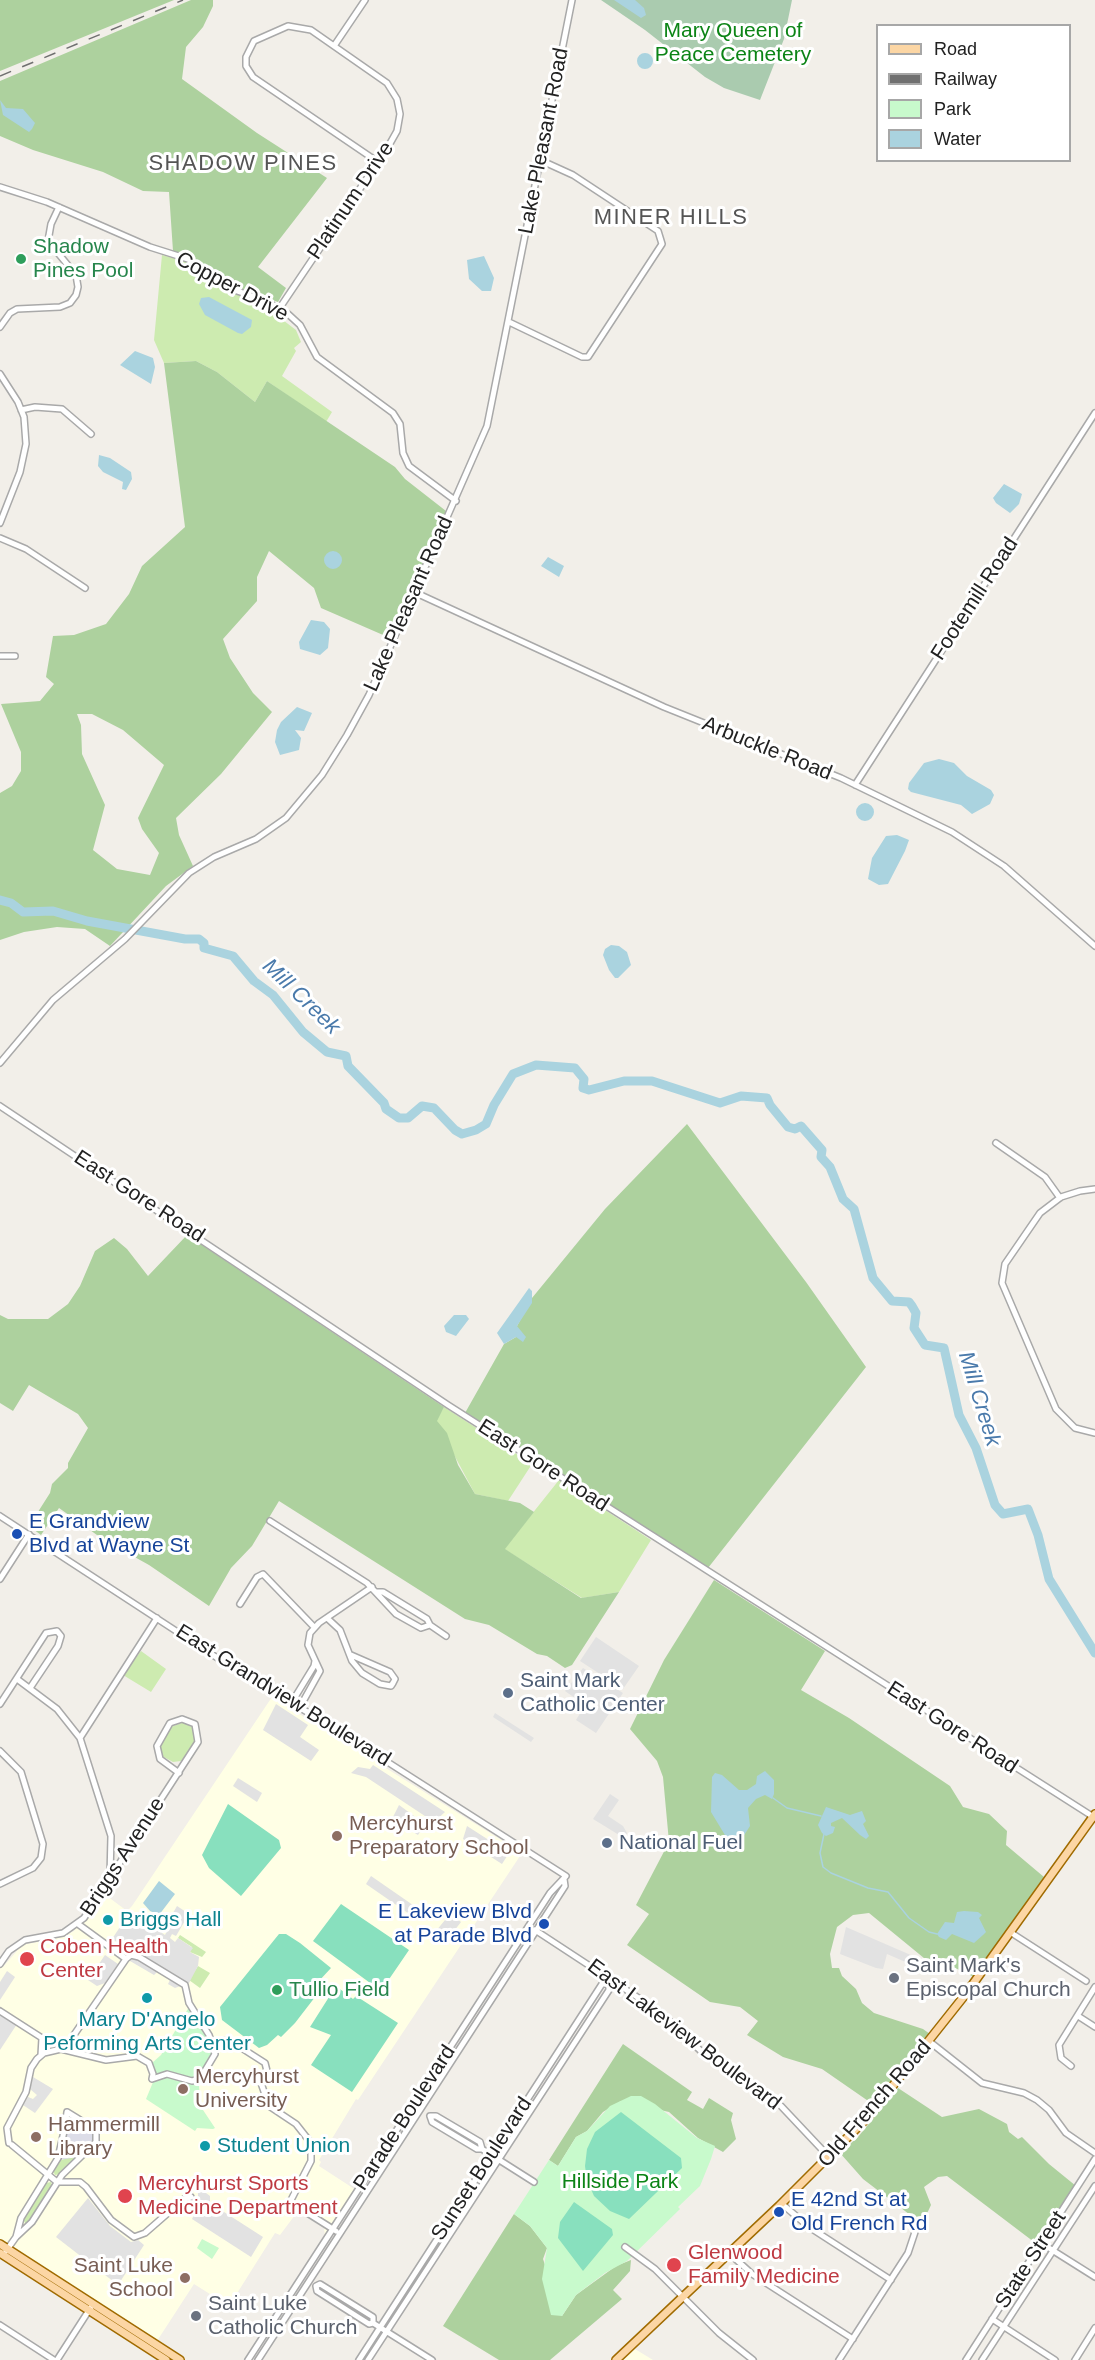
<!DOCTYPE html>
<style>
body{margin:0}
#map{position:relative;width:1095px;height:2360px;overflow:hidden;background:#f2efe9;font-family:Helvetica,sans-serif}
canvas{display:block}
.legend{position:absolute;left:876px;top:24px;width:195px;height:138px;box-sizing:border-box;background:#fff;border:2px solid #a7a7a7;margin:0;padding:8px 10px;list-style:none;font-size:18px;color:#222}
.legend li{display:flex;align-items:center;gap:12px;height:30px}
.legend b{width:30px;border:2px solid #a7a7a7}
</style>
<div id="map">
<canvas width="1095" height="2360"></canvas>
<ul class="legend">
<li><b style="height:8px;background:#fcd6a4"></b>Road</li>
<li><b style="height:8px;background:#707070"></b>Railway</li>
<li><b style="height:16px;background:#c8facc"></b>Park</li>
<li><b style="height:16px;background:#aad3df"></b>Water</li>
</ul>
</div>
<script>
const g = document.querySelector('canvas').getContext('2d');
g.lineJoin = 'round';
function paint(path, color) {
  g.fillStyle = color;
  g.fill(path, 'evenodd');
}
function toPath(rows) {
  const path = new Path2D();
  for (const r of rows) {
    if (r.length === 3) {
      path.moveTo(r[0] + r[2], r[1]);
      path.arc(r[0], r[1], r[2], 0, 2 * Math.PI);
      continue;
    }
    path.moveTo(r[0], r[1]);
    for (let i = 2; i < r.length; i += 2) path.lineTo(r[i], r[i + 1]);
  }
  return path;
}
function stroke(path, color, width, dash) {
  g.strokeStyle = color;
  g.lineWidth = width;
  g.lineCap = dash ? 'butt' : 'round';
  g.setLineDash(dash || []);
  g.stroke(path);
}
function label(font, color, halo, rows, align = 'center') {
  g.font = font + ' Helvetica,sans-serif';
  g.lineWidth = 6;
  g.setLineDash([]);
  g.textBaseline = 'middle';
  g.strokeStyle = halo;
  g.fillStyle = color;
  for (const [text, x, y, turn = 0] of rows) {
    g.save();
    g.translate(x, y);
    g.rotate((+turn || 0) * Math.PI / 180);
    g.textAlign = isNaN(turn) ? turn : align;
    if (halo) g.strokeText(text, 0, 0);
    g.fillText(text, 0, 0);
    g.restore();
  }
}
const education = toPath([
 [272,1697,522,1853,358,2100,356,2099,319,2160,321,2162,319,2166,356,2190,325,2237,324,2228,298,2211,280,2235,275,2233,229,2306,194,2284,157,2341,0,2241,0,1965,3,1967,22,1945,63,1937,74,1931,103,1893,127,1911,132,1906],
 [635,2349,653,2360,654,2360,622,2360]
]);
const grass = toPath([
 [162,255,187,262,231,292,267,305,273,308,271,311,296,330,301,342,294,348,296,351,282,376,332,412,326,422,267,381,255,402,217,372,196,361,164,363,154,340],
 [444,1407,532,1464,508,1501,475,1494,436,1421],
 [559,1480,651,1540,619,1592,582,1598,504,1549],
 [141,1651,166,1669,151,1692,123,1675],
 [184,1722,193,1728,196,1738,186,1756,181,1761,173,1762,162,1756,160,1745,171,1727],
 [180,1935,206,1952,202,1957,190,1952,192,1947,178,1938],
 [198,1966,210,1973,200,1988,189,1980],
 [69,2157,78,2157,61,2174,55,2175,53,2171,59,2161],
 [51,2182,52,2186,29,2223,25,2223,23,2219,46,2183]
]);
const forest = toPath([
 [0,0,174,0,0,71],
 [191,0,213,0,213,6,203,27,186,47,182,79,257,133,327,178,258,267,286,288,278,302,234,286,173,251,169,192,143,191,103,172,33,150,0,136,0,81],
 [196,361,217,372,255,402,267,381,395,467,405,479,446,511,390,638,321,608,314,588,269,551,257,577,257,601,223,639,230,658,253,693,272,712,221,774,176,818,179,835,193,866,166,886,110,946,85,929,57,927,24,932,0,940,0,793,12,786,21,771,21,752,1,704,40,701,54,684,46,677,53,636,74,635,106,624,129,594,142,566,185,527,164,363],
 [77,714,92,714,123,730,164,765,138,818,142,829,159,853,150,875,117,869,93,850,105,805,82,754,81,725],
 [687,1124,806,1282,866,1367,708,1568,465,1413,504,1344,516,1337,517,1326,532,1298,605,1209],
 [187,1235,444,1407,437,1421,447,1433,458,1465,475,1494,520,1503,534,1512,505,1549,581,1598,619,1592,572,1665,565,1668,547,1656,537,1654,489,1625,465,1619,279,1501,252,1546,231,1568,209,1606,149,1565,104,1540,59,1508,41,1535,29,1526,50,1493,52,1484,68,1468,68,1463,88,1428,78,1414,29,1385,13,1411,0,1403,0,1315,8,1319,48,1319,68,1304,80,1286,95,1251,114,1238,127,1249,148,1276],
 [714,1580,825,1651,801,1690,849,1718,950,1786,963,1807,989,1814,1007,1831,1006,1845,1044,1877,974,1977,951,1966,930,1963,869,1913,853,1915,837,1927,830,1954,832,1968,839,1968,842,1976,856,1989,862,2003,874,2013,923,2029,930,2034,874,2105,822,2069,783,2057,747,2035,758,2021,740,2007,710,2002,627,1945,649,1914,636,1905,669,1842,663,1777,657,1761,630,1729,664,1660],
 [623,2044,692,2092,687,2100,703,2109,709,2098,733,2113,731,2120,736,2139,723,2152,698,2138,669,2112,621,2101,603,2112,587,2131,576,2137,558,2166,549,2160],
 [898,2088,942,2117,979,2109,1007,2124,1009,2132,1018,2139,1022,2137,1049,2164,1076,2186,1038,2245,947,2176,938,2177,924,2187,931,2205,922,2224,863,2179,840,2153,858,2137],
 [514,2214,530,2226,547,2248,543,2259,562,2316,576,2295,616,2266,631,2260,630,2271,613,2290,622,2299,550,2360,499,2360,443,2326]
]);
const cemetery = toPath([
 [601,0,792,0,784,39,760,100,724,88,705,77,645,30]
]);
const park = toPath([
 [189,2007,211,2045,211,2058,198,2076,201,2107,215,2128,213,2129,197,2128,195,2131,146,2099,156,2075,152,2063,161,2055],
 [631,2096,641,2096,655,2104,697,2138,715,2146,711,2159,700,2186,678,2207,680,2209,627,2261,605,2273,576,2295,562,2316,551,2315,542,2279,547,2248,530,2226,514,2214,549,2160,558,2166,576,2137,587,2131,610,2106],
 [202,2239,219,2248,212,2259,197,2248]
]);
const pitch = toPath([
 [228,1804,279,1840,281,1848,241,1896,209,1868,202,1855],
 [341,1904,409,1950,381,1991,313,1941],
 [279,1934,286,1934,300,1943,331,1968,318,1982,322,1988,295,2023,281,2037,278,2035,267,2045,259,2048,222,2020,220,2007],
 [336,1986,353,1999,356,1996,398,2023,352,2092,311,2065,331,2035,310,2027],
 [621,2112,681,2158,682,2168,629,2219,610,2211,594,2196,587,2180,585,2166,587,2149,595,2132],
 [574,2202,612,2229,613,2235,583,2271,558,2238,560,2222]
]);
const parking = toPath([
 [596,1637,639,1666,623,1689,580,1661],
 [583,1668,623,1693,596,1733,576,1720,587,1702,582,1703,565,1691],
 [276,1704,308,1725,300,1737,319,1750,311,1761,263,1730],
 [495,1713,534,1738,531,1742,493,1717],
 [373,1765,445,1812,434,1822,366,1777,351,1773,358,1767,370,1769],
 [238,1778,262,1793,257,1802,233,1786],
 [610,1794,619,1800,608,1816,623,1826,627,1833,624,1838,593,1819],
 [399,1805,425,1824,418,1835,392,1819],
 [467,1826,509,1853,502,1864,463,1839],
 [371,1876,423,1912,418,1920,366,1884],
 [177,1906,189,1914,176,1936,172,1934,170,1938,175,1942,178,1938,193,1948,190,1952,199,1957,198,1966,189,1983,175,1988,168,1984,170,1980,157,1972,154,1975,130,1961,128,1949,112,1939,130,1912,135,1916,138,1912,164,1929,162,1933,165,1935,168,1929,165,1927],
 [450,1914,461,1922,447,1940,436,1931],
 [846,1927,920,1959,917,1967,887,1954,883,1969,876,1968,840,1954],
 [105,1955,118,1964,105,1983,97,1986,88,1980],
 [7,1971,15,1977,0,2000,0,1982],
 [0,2014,17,2024,0,2050],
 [33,2077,53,2089,35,2113,23,2105,28,2097,33,2099,37,2095,30,2089],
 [198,2187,210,2196,210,2203,263,2237,251,2257,192,2219,198,2207],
 [88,2198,110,2226,131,2242,138,2240,144,2245,118,2285,56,2237]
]);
const plaza = toPath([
 [68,2108,95,2126,99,2137,92,2150,61,2174,77,2157,60,2160,54,2170,51,2168,56,2158]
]);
const water = toPath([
 [614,0,635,0,644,8,646,15,641,18],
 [645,61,8],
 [0,100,6,108,23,109,35,123,32,129,29,132,3,115],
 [484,256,494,278,491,291,482,291,469,279,467,260],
 [209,297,252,320,251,327,242,334,238,333,205,315,199,304,201,298],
 [135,351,153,358,155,367,151,384,120,365],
 [99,455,110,458,131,472,132,479,126,490,122,489,123,482,103,472,98,466],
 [1004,484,1022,494,1019,504,1010,513,996,503,993,498],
 [333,560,9],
 [548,557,564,566,559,577,541,566],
 [311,620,324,622,330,629,328,648,320,655,300,649,299,642],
 [297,707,312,713,304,731,295,730,301,738,299,750,280,755,275,742,277,730,281,722],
 [939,759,954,763,967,776,991,790,994,795,990,804,972,814,961,805,911,792,908,789,909,783,924,763],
 [865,812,9],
 [897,835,909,840,905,851,888,884,879,885,868,879,872,858,886,836],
 [611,945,619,946,627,952,631,965,618,978,615,978,609,970,603,955,605,949],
 [529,1288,532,1291,532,1303,517,1326,526,1337,523,1342,516,1337,504,1344,497,1333],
 [454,1315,466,1315,469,1319,456,1336,446,1332,444,1326],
 [765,1771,774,1780,774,1794,772,1799,765,1795,756,1799,748,1808,750,1826,739,1843,731,1845,711,1812,712,1777,715,1773,722,1775,739,1790,747,1790,756,1784,757,1776],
 [826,1807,850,1815,862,1811,866,1821,863,1824,869,1836,866,1839,860,1835,842,1818,831,1823,831,1826,835,1827,833,1833,826,1836,822,1833,818,1825],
 [159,1881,175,1894,159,1915,150,1911,143,1903],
 [964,1911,978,1912,982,1915,979,1918,986,1932,983,1935,974,1943,952,1934,946,1940,939,1937,937,1934,945,1922,954,1923,957,1912]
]);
const stream = toPath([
 [773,1798,787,1808,821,1816],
 [824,1834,820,1853,823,1867,831,1873,868,1888,888,1892,909,1918,929,1932,937,1934]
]);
const river = toPath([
 [0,900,11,903,23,912,53,911,87,921,185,939,199,939,204,943,204,948,233,956,254,981,273,995,303,1032,327,1052,346,1056,348,1066,384,1103,386,1109,399,1118,408,1118,422,1106,434,1108,455,1130,462,1134,476,1130,486,1124,494,1105,513,1074,536,1065,575,1068,584,1079,583,1088,589,1090,624,1081,652,1081,720,1103,741,1096,767,1098,770,1105,788,1127,795,1129,801,1126,822,1150,821,1157,830,1167,843,1199,854,1209,873,1278,892,1301,909,1302,912,1306,916,1313,914,1328,925,1345,944,1348,959,1415,976,1448,995,1505,1003,1514,1028,1509,1038,1535,1049,1579,1095,1653]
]);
const minor = toPath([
 [334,46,365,0],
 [0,187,47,202,150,247,188,259,228,288,264,300,288,314,300,325,317,357,393,413,400,424,403,453,409,466,456,501],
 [279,309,388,147,397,131,400,114,397,99,387,83,311,30,288,26,254,41,246,57,246,66,253,77,378,162],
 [509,322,582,357,588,357,662,244,658,231,573,175,540,160],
 [0,327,10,313,17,309,60,307,70,303,76,295,78,287,76,275,48,241,51,224,59,207],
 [0,374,18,402,24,417,26,444,20,472,0,523],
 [21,410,35,407,62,409,91,434],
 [0,538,26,549,85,588],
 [414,592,664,707,841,778,952,832,1004,866,1095,946],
 [0,656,15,656],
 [855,785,1095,413],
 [0,1063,53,1000,125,939,189,873,214,857,256,839,286,818,322,775,347,735,369,695,487,426,572,0],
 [0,1106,448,1405,1095,1818],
 [996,1143,1045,1177,1060,1198],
 [1095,1189,1080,1191,1061,1197,1040,1213,1005,1264,1002,1283,1056,1409,1075,1428,1095,1433],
 [0,1516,222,1661,339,1731,566,1876,550,1893,248,2360],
 [270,1521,367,1583,396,1614,421,1628,430,1625,427,1619,383,1592,377,1592],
 [0,1579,29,1534],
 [240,1604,257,1577,263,1574,314,1627],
 [327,1618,340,1630,352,1661,362,1673,380,1684,391,1686,393,1683,395,1679,390,1672,351,1655],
 [430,1625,446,1636],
 [17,1679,57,1709,80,1738,111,1836,110,1876],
 [292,1702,314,1666,315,1661],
 [0,1704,46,1633,57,1631,61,1636,58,1646,30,1688],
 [300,1707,320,1671,308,1645,310,1633,319,1623,372,1587],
 [80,1738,157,1618],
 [0,1751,21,1772,43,1844,41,1858,33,1868,0,1884],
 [78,1924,126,1959],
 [535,1930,660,2012,704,2054,781,2106,830,2158],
 [1010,1932,1086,1981],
 [0,1964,9,1951,25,1940,63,1933,84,1918,198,1742,195,1724,182,1719,170,1723,157,1746,160,1759,179,1773],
 [0,2011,42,2038,41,2055],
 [1078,2016,1095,2027],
 [930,2042,982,2083,1024,2093,1037,2100,1049,2110,1066,2133,1095,2153],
 [212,2043,229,2040,265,2063,267,2071,261,2083,269,2106,296,2124,311,2143,311,2161,290,2202,336,2231],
 [1071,2066,1061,2058,1059,2045,1095,1987],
 [430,2116,436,2116,480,2142,482,2149,477,2149,432,2122,430,2116],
 [65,2127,67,2112,80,2120],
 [9,2143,7,2128,26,2092,31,2068,37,2059,44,2053,61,2049,67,2045,126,1959,131,1955,139,1957,185,1985,189,2003,209,2035,215,2054,200,2079,192,2081,167,2074,152,2079,153,2074,149,2063,137,2056,106,2060,61,2049],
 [12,2145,57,2182,80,2182,86,2187,111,2220,134,2237,145,2233,184,2199,191,2197],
 [482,2149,534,2182],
 [782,2204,809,2227,891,2280],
 [1041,2243,1095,2277],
 [625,2247,655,2269,719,2333,753,2360],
 [6,2251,16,2237,32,2222,62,2175,96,2142,96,2131,86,2123,75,2120,65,2127,58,2158,21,2218,16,2237],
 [729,2253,752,2274,853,2339],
 [992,2319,1055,2360],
 [373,2323,373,2317,320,2284,316,2286,317,2291,369,2324,373,2323,432,2360],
 [0,2325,54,2360],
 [57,2360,93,2304],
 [258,2360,565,1886,564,1879],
 [359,2360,602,1984,609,1984,609,1990,368,2360],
 [839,2360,908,2253,915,2232],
 [966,2360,1095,2159],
 [982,2360,1095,2186],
 [1075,2360,1095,2328]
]);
const major = toPath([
 [0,2244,180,2360],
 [0,2253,166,2360],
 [616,2360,779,2206,868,2117,965,1995,1095,1814]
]);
const rail = toPath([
 [0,76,183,0]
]);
const markers = [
 [21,259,6,"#2e9e5b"],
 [17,1534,6,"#1a4fb4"],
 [508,1693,6,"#5c6f8a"],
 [337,1836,6,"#8d6e63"],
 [607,1843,6,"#5c6f8a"],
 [108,1920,6,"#0f9aa8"],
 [544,1924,6,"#1a4fb4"],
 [27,1959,8,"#e0444e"],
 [894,1978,6,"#6b7280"],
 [277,1990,6,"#2e9e5b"],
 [147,1998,6,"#0f9aa8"],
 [183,2089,6,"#8d6e63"],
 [36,2137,6,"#8d6e63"],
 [205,2146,6,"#0f9aa8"],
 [125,2196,8,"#e0444e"],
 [779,2212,6,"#1a4fb4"],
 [674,2265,8,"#e0444e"],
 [185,2278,6,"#8d6e63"],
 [196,2316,6,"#6b7280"]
];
const parkNames = [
 ["Mary Queen of",733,31],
 ["Peace Cemetery",733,55],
 ["Hillside Park",620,2182]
];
const streetNames = [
 ["Lake Pleasant Road",544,141,-79],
 ["Platinum Drive",351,201,-56],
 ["Copper Drive",232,287,28],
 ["Footemill Road",975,599,-57],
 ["Lake Pleasant Road",409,604,-66],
 ["Arbuckle Road",767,749,22],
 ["East Gore Road",139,1197,33],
 ["East Gore Road",543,1466,33],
 ["East Grandview Boulevard",283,1696,32],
 ["East Gore Road",952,1728,33],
 ["Briggs Avenue",123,1857,-57],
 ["East Lakeview Boulevard",684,2035,37],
 ["Old French Road",875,2104,-49],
 ["Parade Boulevard",405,2118,-57],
 ["Sunset Boulevard",482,2169,-57],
 ["State Street",1031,2260,-57]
];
const leisureNames = [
 ["Shadow",33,247],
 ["Pines Pool",33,271],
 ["Tullio Field",289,1990]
];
const transitNames = [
 ["E Grandview",29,1522],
 ["Blvd at Wayne St",29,1546],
 ["E Lakeview Blvd",532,1912,"right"],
 ["at Parade Blvd",532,1936,"right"],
 ["E 42nd St at",791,2200],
 ["Old French Rd",791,2224]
];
const serviceNames = [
 ["Saint Mark",520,1681],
 ["Catholic Center",520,1705],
 ["National Fuel",619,1843]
];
const educationNames = [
 ["Mercyhurst",349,1824],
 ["Preparatory School",349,1848],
 ["Mercyhurst",195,2077],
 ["University",195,2101],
 ["Hammermill",48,2125],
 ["Library",48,2149],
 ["Saint Luke",173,2266,"right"],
 ["School",173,2290,"right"]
];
const cultureNames = [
 ["Briggs Hall",120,1920],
 ["Mary D'Angelo",147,2020,"center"],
 ["Peforming Arts Center",147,2044,"center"],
 ["Student Union",217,2146]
];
const healthNames = [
 ["Coben Health",40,1947],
 ["Center",40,1971],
 ["Mercyhurst Sports",138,2184],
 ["Medicine Department",138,2208],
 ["Glenwood",688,2253],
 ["Family Medicine",688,2277]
];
const worshipNames = [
 ["Saint Mark's",906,1966],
 ["Episcopal Church",906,1990],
 ["Saint Luke",208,2304],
 ["Catholic Church",208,2328]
];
const neighbourhoodNames = [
 ["SHADOW PINES",243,164],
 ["MINER HILLS",671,218]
];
const waterNames = [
 ["Mill Creek",301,997,44],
 ["Mill Creek",979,1399,73]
];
paint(education, '#ffffe5');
paint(grass, '#cdebb0');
paint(forest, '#add19e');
paint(cemetery, '#aacbaf');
paint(park, '#c8facc');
paint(pitch, '#88e0be');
paint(parking, '#e2e2e2');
paint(plaza, '#dddde8');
paint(water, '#aad3df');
stroke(stream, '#aad3df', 1.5);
stroke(river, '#aad3df', 9);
stroke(minor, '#a9a9a9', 8);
stroke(major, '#a06b00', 10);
stroke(minor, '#fff', 5);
stroke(major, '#fcd6a4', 7);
stroke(rail, '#707070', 1.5, [12, 12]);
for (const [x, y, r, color] of markers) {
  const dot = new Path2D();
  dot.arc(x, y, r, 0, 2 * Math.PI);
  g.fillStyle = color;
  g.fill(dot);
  stroke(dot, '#fff', 2);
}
label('21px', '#0c8416', '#fff', parkNames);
label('21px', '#222', '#fff', streetNames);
label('21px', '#27864d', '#fff', leisureNames, 'left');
label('21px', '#164399', '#fff', transitNames, 'left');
label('21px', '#4e5e75', '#fff', serviceNames, 'left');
label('21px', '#785e54', '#fff', educationNames, 'left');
label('21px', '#0d838f', '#fff', cultureNames, 'left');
label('21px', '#be3a42', '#fff', healthNames, 'left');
label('21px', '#5b616d', '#fff', worshipNames, 'left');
g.letterSpacing = '1.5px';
label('22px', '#555', '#fff', neighbourhoodNames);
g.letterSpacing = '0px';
label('italic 22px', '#4a7aab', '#fff', waterNames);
</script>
